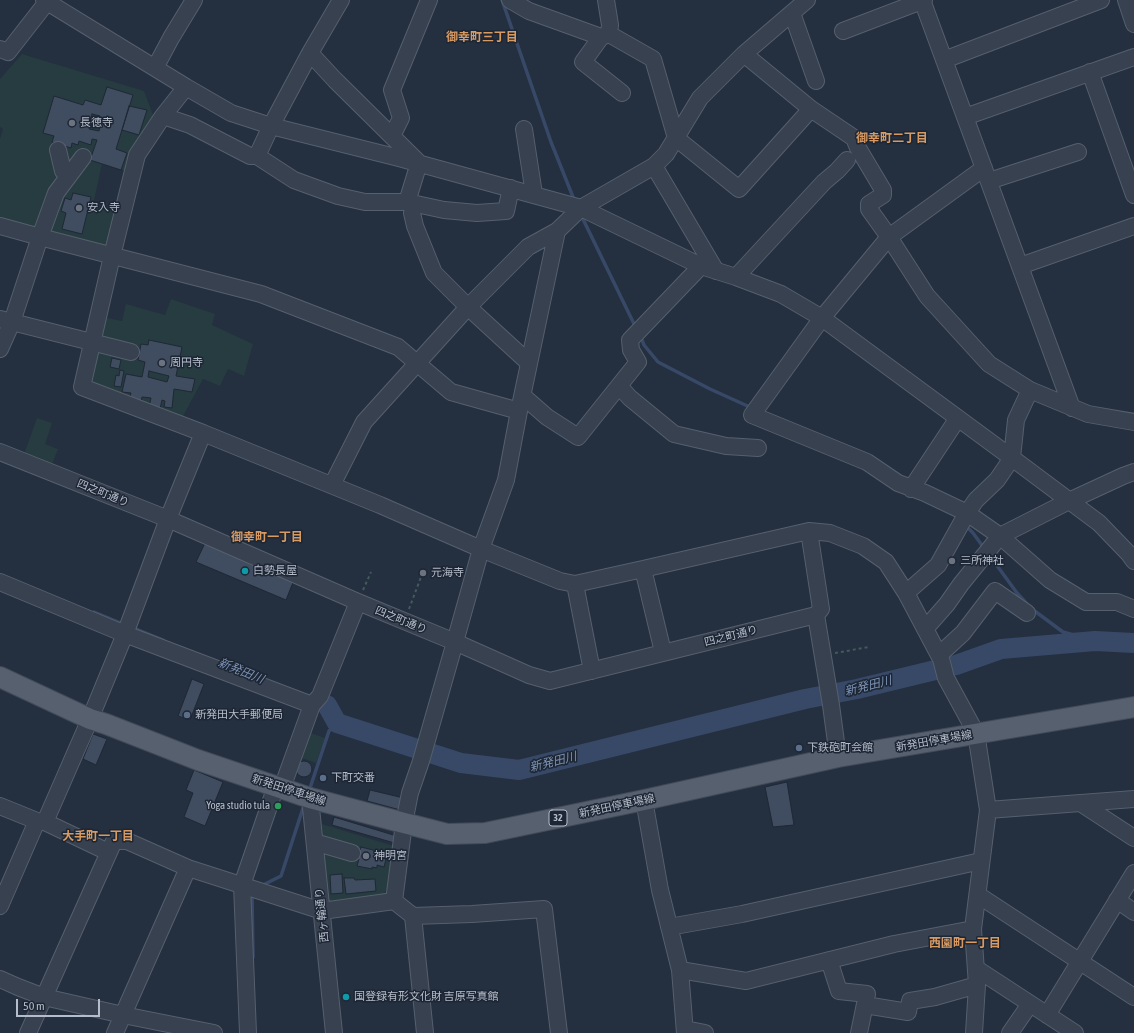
<!DOCTYPE html>
<meta charset="utf-8">
<style>
body{margin:0}
#map{position:relative;width:1134px;height:1033px;overflow:hidden;background:#242f3f;font-family:"Asap Condensed",sans-serif}
canvas{display:block}
.scale{position:absolute;left:16px;top:999px;width:84px;height:18px;box-sizing:border-box;border:2px solid #b5bcca;border-top:0;padding-left:5px;font-size:12px;line-height:14px;white-space:nowrap;color:#b5bcca;-webkit-text-stroke:3px #1d2634;paint-order:stroke}
</style>
<div id="map">
<canvas width="1134" height="1033"></canvas>
<div class="scale">50 m</div>
</div>
<script>
const g = document.querySelector('canvas').getContext('2d');
g.lineJoin = 'round';
function paint(path, color) {
  g.fillStyle = color;
  g.fill(path, 'evenodd');
}
function toPath(rows) {
  const path = new Path2D();
  for (const r of rows) {
    if (r.length === 3) {
      path.moveTo(r[0] + r[2], r[1]);
      path.arc(r[0], r[1], r[2], 0, 2 * Math.PI);
      continue;
    }
    path.moveTo(r[0], r[1]);
    for (let i = 2; i < r.length; i += 2) path.lineTo(r[i], r[i + 1]);
  }
  return path;
}
function stroke(path, color, width, dash) {
  g.strokeStyle = color;
  g.lineWidth = width;
  g.lineCap = dash ? 'butt' : 'round';
  g.setLineDash(dash || []);
  g.stroke(path);
}
function label(font, color, halo, rows, align = 'center') {
  g.font = font + ' "Asap Condensed","Noto Sans JP",sans-serif';
  g.lineWidth = 3;
  g.setLineDash([]);
  g.textBaseline = 'middle';
  g.strokeStyle = halo;
  g.fillStyle = color;
  for (const [text, x, y, turn = 0] of rows) {
    g.save();
    g.translate(x, y);
    g.rotate((+turn || 0) * Math.PI / 180);
    g.textAlign = isNaN(turn) ? turn : align;
    if (halo) g.strokeText(text, 0, 0);
    g.fillText(text, 0, 0);
    g.restore();
  }
}
const green = toPath([
 [22,54,144,91,157,125,130,172,102,164,93,205,120,213,111,245,104,249,0,219,0,139,3,129,0,127,0,79],
 [171,299,215,314,212,325,253,344,244,376,228,369,220,386,203,379,181,420,90,382,103,317,122,321,126,304,165,315],
 [37,418,52,423,45,444,58,449,51,467,23,457],
 [308,732,325,738,316,763,299,757],
 [322,824,400,848,394,877,382,898,326,902]
]);
const stream = toPath([
 [502,0,551,142,575,202],
 [581,215,636,328],
 [640,335,644,345,658,362,710,389,752,408],
 [965,525,973,533,984,548],
 [990,556,1017,593,1028,605],
 [1032,609,1063,632,1095,641],
 [94,612,123,624],
 [131,627,163,640],
 [309,791,329,731,337,723],
 [261,886,281,876,304,805],
 [252,893,253,957]
]);
const river = toPath([
 [327,705,337,723,461,763,519,770,805,699,857,689,956,665,1001,649,1095,641,1134,643]
]);
const building = toPath([
 [107,87,133,95,116,149,127,153,121,170,90,160,97,140,92,139,91,145,79,141,78,145,72,143,71,148,52,142,54,136,43,133,54,96,83,105,85,100,101,105,107,87],
 [92,114,100,116,98,122,101,122,99,131,89,129,92,114],
 [129,106,147,110,139,135,122,130,129,106],
 [73,193,91,197,82,234,62,229,66,213,61,211,65,198,71,200,73,193],
 [149,340,182,347,176,376,195,379,192,392,174,389,172,408,164,407,165,401,162,400,160,409,149,407,151,398,142,397,141,402,129,400,131,393,122,392,126,374,142,377,145,362,138,360,141,344,148,345,149,340],
 [149,371,169,376,167,382,148,377,149,371],
 [112,358,121,360,119,369,110,367,112,358],
 [120,370,124,371,121,387,114,386,116,375,119,376,120,370],
 [205,543,294,580,286,600,196,562,205,543],
 [192,679,204,684,190,720,178,716,192,679],
 [93,734,107,739,96,765,83,759,93,734],
 [304,769,8],
 [194,770,223,782,205,826,184,817,193,793,186,790,194,770],
 [787,782,794,825,773,827,765,787,787,782],
 [370,790,408,799,404,811,367,801,370,790],
 [334,817,400,837,398,844,332,825,334,817],
 [361,847,377,851,376,854,380,855,380,857,386,859,384,867,377,865,377,868,372,867,372,869,357,866,359,859,353,857,355,849,360,850,361,847],
 [342,874,343,893,331,894,330,875,342,874],
 [344,878,354,878,355,880,375,879,376,891,346,894,344,878]
]);
const path = toPath([
 [363,590,371,572],
 [409,609,421,577],
 [835,653,869,647]
]);
const minor = toPath([
 [44,0,186,87,231,113,271,126,399,158,581,208,701,266,736,277,781,294,822,318,1012,458,1099,523,1129,554,1134,561],
 [341,0,310,53,271,126,257,156,294,180,338,196,365,202,407,202,444,210,477,213,506,211,511,188],
 [510,0,529,11,601,37,609,34,653,59,676,138,739,189,811,109,744,54],
 [606,0,610,25,609,34],
 [922,0,1072,408],
 [1126,0,1134,24],
 [792,13,816,81],
 [843,31,924,0],
 [601,37,583,62,622,93],
 [0,49,8,52,47,2],
 [310,53,335,80,419,163,407,202],
 [944,60,1101,0],
 [155,68,171,38,194,0],
 [1090,72,1134,195],
 [186,87,163,116,137,155,112,256,82,387,203,433,380,505,481,549,560,581,575,584,643,569,809,531,830,533,863,546,886,562,906,593,941,659,946,678,976,733,988,810,973,929,977,985,974,1033],
 [811,109,854,138,858,148,883,190,883,195,869,204,869,209,889,237,927,296,989,364,1030,390],
 [163,116,190,125,250,156,257,156],
 [965,117,1134,57],
 [524,129,534,194],
 [392,136,401,118,392,90,429,0],
 [58,150,63,171,68,177],
 [654,166,716,271],
 [984,168,889,237,822,318,752,415,867,462,898,483,925,493,967,513,1000,536,1050,580,1086,602,1117,602,1134,609],
 [989,181,1078,152],
 [414,203,412,213,415,226,434,273,468,307,529,363],
 [0,226,40,237,261,294,398,347,451,392,519,411],
 [1020,266,1134,226],
 [736,277,824,182,837,171,847,160],
 [0,319,131,352],
 [0,349,12,322,40,237,56,193,83,157],
 [619,386,630,398,674,434,726,446,758,448],
 [523,396,547,417,578,437,638,362,631,350,630,340,701,266],
 [0,452,168,519,358,602,455,642,529,675,550,681,816,615],
 [332,485,364,422,468,307,528,247,557,231],
 [911,489,958,418],
 [809,531,821,609,816,615,831,705,838,757],
 [643,569,663,652],
 [0,582,125,634,312,705],
 [575,584,592,671],
 [906,593,938,565,967,513,976,500,997,480,1012,458,1016,420,1030,390,1088,414,1134,422],
 [925,629,947,604,961,584,1000,536,1069,501,1123,476,1134,472],
 [939,655,963,633,995,591,1027,613],
 [282,788,312,705,320,696,358,602],
 [310,798,334,1033],
 [644,800,660,890,680,970,685,1033],
 [1082,804,1134,838],
 [0,806,37,821,45,822,108,852],
 [988,810,1134,799],
 [45,822,90,719,125,634,168,519,203,433],
 [321,844,352,853],
 [978,895,1134,997],
 [1117,900,1134,912],
 [0,906,37,821],
 [413,916,472,914,544,909,559,1033],
 [669,927,742,914,981,861],
 [829,960,839,991,867,994,859,1033],
 [977,969,1075,1033],
 [680,970,746,981,894,944,973,929],
 [0,979,18,987,44,997,123,1015,214,1033],
 [865,1005,908,1012,910,1001,935,997,977,985],
 [1047,1015,1134,873],
 [685,1029,705,1033],
 [28,1033,114,841,127,841,188,868,322,911,394,901],
 [115,1033,188,868],
 [248,1033,242,885,276,786],
 [425,1033,413,916,394,901,404,823,410,793,421,761,455,642,481,549,506,480,519,411,557,231,581,208,654,166,666,154,700,98,744,54,807,0],
 [1010,1033,1030,1004]
]);
const major = toPath([
 [0,677,90,719,106,724,198,760,310,798,404,823,447,834,485,833,644,800,838,757,1134,707]
]);
const markers = [
 [72,123,4,"#6b7280"],
 [79,208,4,"#6b7280"],
 [162,363,4,"#6b7280"],
 [952,561,4,"#6b7280"],
 [245,571,4,"#0f9aa8"],
 [423,573,4,"#6b7280"],
 [187,715,4,"#5c6f8a"],
 [799,748,4,"#5c6f8a"],
 [323,778,4,"#5c6f8a"],
 [278,806,4,"#2e9e5b"],
 [366,856,4,"#6b7280"],
 [346,997,4,"#0f9aa8"]
];
const shields = [
 [558,818,18]
];
const shieldNames = [
 ["32",558,818]
];
const poiNames = [
 ["長徳寺",80,123],
 ["安入寺",87,208],
 ["周円寺",170,363],
 ["三所神社",960,561],
 ["白勢長屋",253,571],
 ["元海寺",431,573],
 ["新発田大手郵便局",195,715],
 ["下鉄砲町会館",807,748],
 ["下町交番",331,778],
 ["Yoga studio tula",270,806,"right"],
 ["神明宮",374,856],
 ["国登録有形文化財 吉原写真館",354,997]
];
const streetNames = [
 ["四之町通り",103,493,22],
 ["四之町通り",401,620,22],
 ["四之町通り",731,636,-14],
 ["新発田停車場線",934,741,-10],
 ["新発田停車場線",289,790,18],
 ["新発田停車場線",617,806,-12],
 ["西ヶ輪通り",322,915,-96]
];
const neighbourhoodNames = [
 ["御幸町三丁目",482,37],
 ["御幸町二丁目",892,138],
 ["御幸町一丁目",267,537],
 ["大手町一丁目",98,836],
 ["西園町一丁目",965,943]
];
const waterNames = [
 ["新発田川",241,671,22],
 ["新発田川",868,686,-14],
 ["新発田川",553,762,-14]
];
paint(green, '#263c40');
stroke(stream, '#384967', 3.5);
stroke(river, '#384967', 20);
paint(building, '#404c5f');
stroke(building, '#1f2836', 1);
stroke(minor, '#565f6d', 18);
stroke(major, '#424a58', 22);
stroke(path, '#44595d', 2, [3, 3]);
stroke(minor, '#38414f', 16);
stroke(major, '#56606f', 20);
for (const [x, y, r, color] of markers) {
  const dot = new Path2D();
  dot.arc(x, y, r, 0, 2 * Math.PI);
  g.fillStyle = color;
  g.fill(dot);
  stroke(dot, '#1d2634', 1.5);
}
for (const [x, y, w] of shields) {
  const box = new Path2D();
  box.roundRect(x - w / 2, y - 8, w, 16, 3);
  g.fillStyle = '#1d2634';
  g.fill(box);
  stroke(box, '#b5bcca', 1);
}
label('bold 10px', '#b5bcca', null, shieldNames);
label('11px', '#b5bcca', '#1d2634', poiNames, 'left');
label('11px', '#b5bcca', '#1d2634', streetNames);
label('bold 12px', '#d79a63', '#1d2634', neighbourhoodNames);
label('italic 12px', '#7c91b2', '#1d2634', waterNames);
</script>
